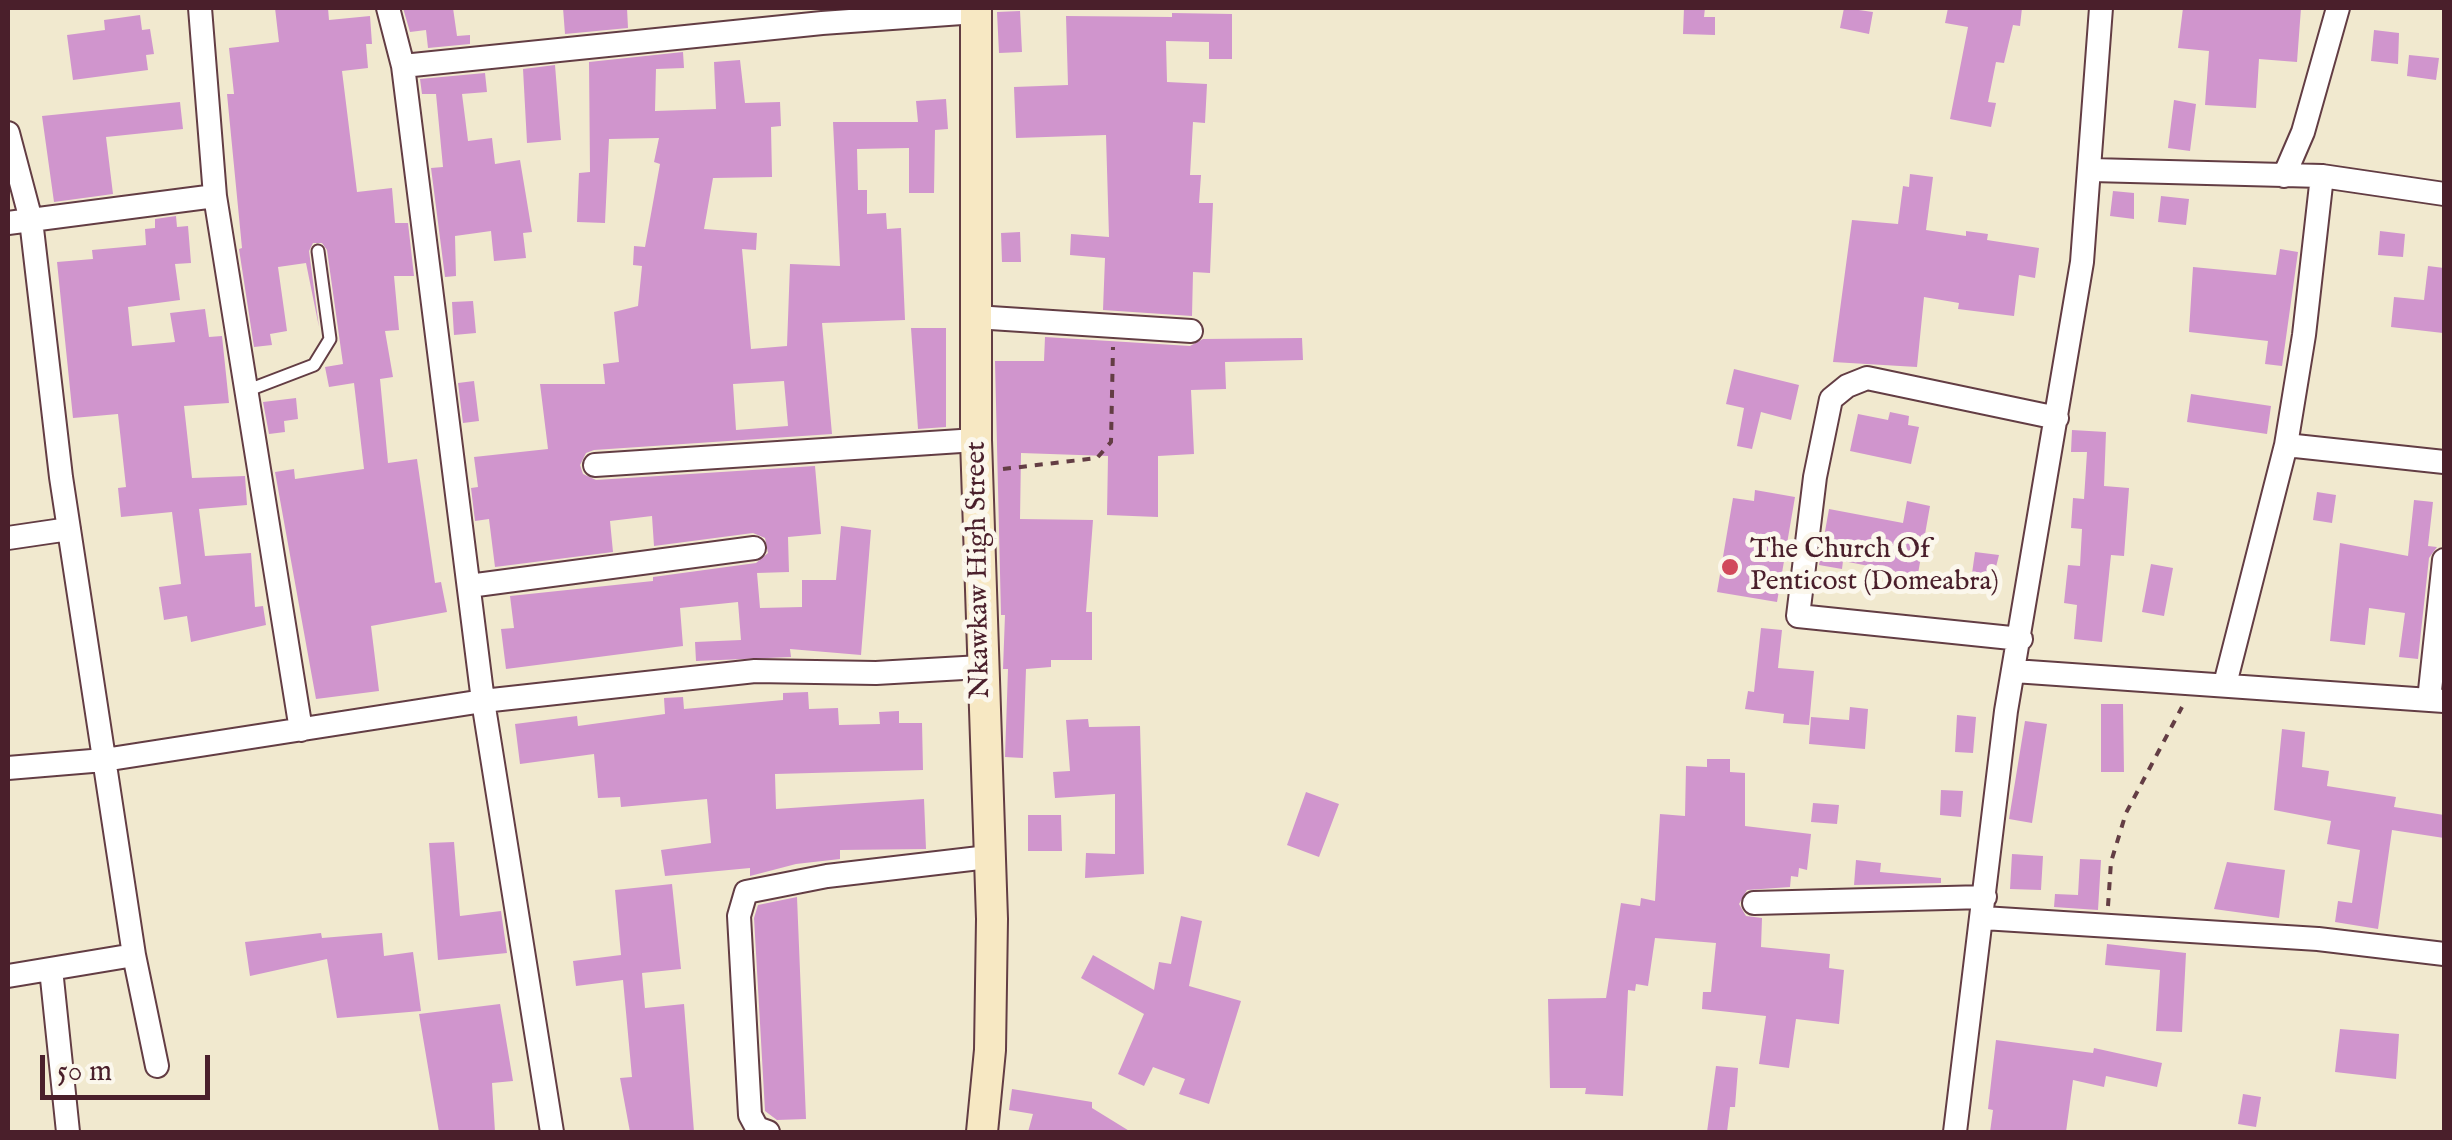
<!DOCTYPE html>
<style>
body{margin:0}
#map{position:relative;width:2452px;height:1140px;overflow:hidden;background:#f1e9cf;font-family:"IM FELL English",serif}
canvas{display:block}
.frame{position:absolute;inset:0;border:10px solid #4a1f2b;pointer-events:none}
.scale{position:absolute;left:40px;top:1055px;width:170px;height:45px;box-sizing:border-box;border:5px solid #4a1f2b;border-top:0;padding-left:12px;font-size:30px;line-height:35px;white-space:nowrap;color:#4a1f2b;-webkit-text-stroke:8px #fbf7ec;paint-order:stroke}
</style>
<div id="map">
<canvas width="2452" height="1140"></canvas>
<div class="frame"></div>
<div class="scale">50 m</div>
</div>
<script>
const g = document.querySelector('canvas').getContext('2d');
g.lineJoin = 'round';
function paint(path, color) {
  g.fillStyle = color;
  g.fill(path, 'evenodd');
}
function toPath(rows) {
  const path = new Path2D();
  for (const r of rows) {
    path.moveTo(r[0], r[1]);
    for (let i = 2; i < r.length; i += 2) path.lineTo(r[i], r[i + 1]);
  }
  return path;
}
function stroke(path, color, width, dash) {
  g.strokeStyle = color;
  g.lineWidth = width;
  g.lineCap = dash ? 'butt' : 'round';
  g.setLineDash(dash || []);
  g.stroke(path);
}
function label(font, color, halo, rows, align = 'center') {
  g.font = font + ' "IM FELL English",serif';
  g.lineWidth = 10;
  g.setLineDash([]);
  g.textBaseline = 'middle';
  g.strokeStyle = halo;
  g.fillStyle = color;
  for (const [text, x, y, turn = 0] of rows) {
    g.save();
    g.translate(x, y);
    g.rotate((+turn || 0) * Math.PI / 180);
    g.textAlign = isNaN(turn) ? turn : align;
    if (halo) g.strokeText(text, 0, 0);
    g.fillText(text, 0, 0);
    g.restore();
  }
}
const building = toPath([
 [275,8,328,8,329,20,370,16,372,44,366,44,368,68,342,71,357,192,392,188,395,223,408,223,414,276,394,276,399,330,385,331,393,377,380,379,388,463,417,459,435,583,441,582,447,612,371,626,379,691,316,699,275,472,294,469,295,479,364,469,354,383,329,387,325,367,343,364,327,250,322,243,313,243,309,251,319,327,306,263,278,267,287,331,270,334,272,345,254,347,239,249,242,248,227,94,234,94,229,48,279,42],
 [403,8,453,8,457,36,470,35,470,44,428,48,426,30,410,32],
 [563,8,627,8,628,28,565,34],
 [1684,8,1705,8,1704,17,1715,17,1715,35,1683,34],
 [1844,8,1873,12,1869,34,1840,28],
 [1948,8,2022,8,2020,26,2013,25,2004,63,1996,62,1988,102,1996,103,1991,127,1950,119,1968,27,1945,23],
 [2183,8,2301,8,2297,62,2259,59,2256,108,2205,105,2209,51,2178,48],
 [1020,11,1022,52,999,53,997,12],
 [1172,13,1232,14,1232,59,1209,59,1209,42,1166,41,1167,82,1207,84,1205,123,1193,122,1190,175,1201,175,1199,203,1213,203,1210,273,1193,272,1192,316,1103,310,1105,258,1070,255,1071,234,1109,237,1106,135,1016,138,1014,87,1068,85,1066,16,1172,17],
 [140,15,142,30,150,29,154,54,146,55,148,70,73,80,67,35,105,30,104,20],
 [2374,30,2399,33,2398,64,2371,61],
 [683,52,684,68,656,69,655,111,716,109,714,62,740,60,745,103,780,102,781,126,771,127,772,177,713,178,704,229,757,233,756,250,742,249,751,349,787,346,790,264,840,266,833,122,918,122,916,101,946,99,948,129,935,130,934,193,909,193,909,148,857,149,858,190,867,190,867,214,886,213,887,229,901,228,905,320,822,323,832,434,594,450,586,453,580,465,583,474,596,480,815,466,821,534,788,537,789,572,757,573,760,608,802,607,802,580,836,580,841,526,871,530,861,655,790,649,791,657,696,661,695,642,741,640,738,602,680,608,683,646,506,669,501,629,514,628,510,596,653,581,653,577,756,563,768,553,765,538,753,533,654,546,652,516,610,521,613,552,495,567,489,519,475,521,471,488,478,487,474,457,548,449,540,384,605,384,603,364,619,362,614,312,638,306,642,266,633,265,634,246,645,247,660,164,654,162,659,138,609,139,605,223,577,222,579,173,590,172,589,62],
 [784,381,788,426,736,430,733,384],
 [2409,55,2439,58,2436,80,2407,76],
 [555,65,561,140,527,143,523,69],
 [485,73,487,92,462,94,468,141,492,138,495,164,520,160,532,232,523,233,526,258,494,261,491,231,455,236,456,276,445,277,431,168,443,167,436,94,422,94,420,79],
 [2174,100,2196,104,2190,151,2168,148],
 [180,102,183,129,106,137,113,194,54,202,42,116],
 [1910,174,1933,177,1926,230,1966,236,1966,231,1988,234,1987,240,2039,248,2035,278,2019,275,2014,316,1958,309,1959,303,1924,297,1917,367,1833,362,1852,220,1898,224,1903,186,1909,187],
 [2113,191,2134,193,2134,219,2110,216],
 [2161,196,2189,199,2186,225,2158,222],
 [176,216,177,227,188,226,191,263,175,264,180,300,128,307,132,346,175,342,170,313,205,309,209,337,222,336,229,403,184,406,192,478,245,476,247,505,199,509,205,556,251,553,255,607,263,606,266,625,191,642,187,616,164,620,159,587,181,584,172,512,121,517,118,488,126,487,118,414,73,418,57,262,93,259,92,250,146,245,145,229,155,228,155,219],
 [2380,231,2405,234,2403,257,2378,255],
 [1020,232,1021,262,1002,262,1001,233],
 [2280,249,2298,252,2282,366,2265,364,2268,341,2189,332,2193,267,2276,275],
 [2428,266,2444,268,2443,333,2391,327,2394,297,2424,300],
 [473,301,476,333,454,335,452,302],
 [911,328,946,328,946,427,918,429],
 [1045,337,1190,346,1203,339,1302,338,1303,360,1225,362,1226,389,1191,390,1194,454,1158,456,1158,517,1107,515,1108,456,1021,453,1020,519,1093,520,1086,612,1092,612,1092,660,1051,660,1051,667,1026,669,1023,758,1005,757,1008,669,1003,669,1005,615,1001,615,995,361,1044,361],
 [1734,369,1799,385,1791,420,1761,412,1752,449,1737,446,1744,408,1726,404],
 [474,381,479,421,463,423,458,383],
 [2191,394,2271,406,2267,434,2187,422],
 [296,398,298,419,284,421,285,432,269,434,263,402],
 [1890,412,1909,416,1908,425,1919,427,1911,464,1850,451,1858,414,1888,420],
 [2072,430,2106,432,2104,486,2129,488,2124,556,2111,555,2102,642,2074,639,2077,605,2064,603,2068,565,2080,566,2082,529,2071,528,2073,498,2084,499,2087,452,2071,452],
 [1755,490,1795,497,1777,602,1717,592,1733,498,1754,501],
 [2317,492,2336,495,2332,523,2313,520],
 [2414,500,2433,502,2428,546,2437,547,2429,558,2418,659,2399,657,2405,613,2369,608,2365,645,2330,641,2340,543,2408,556],
 [1907,501,1930,506,1916,585,1893,580,1895,571,1843,561,1842,569,1819,565,1829,509,1903,523],
 [1975,552,1999,555,1990,591,1970,588],
 [2151,564,2173,568,2164,616,2142,612],
 [1761,628,1782,630,1778,668,1814,671,1809,725,1783,723,1784,714,1745,709,1748,691,1754,692],
 [808,692,809,709,838,708,839,725,880,724,879,712,899,711,899,723,922,723,923,770,775,774,776,809,924,799,926,849,840,850,840,859,796,864,750,876,750,868,665,876,661,850,711,843,707,799,621,807,620,797,598,798,594,754,520,764,515,724,577,716,578,726,665,714,664,698,683,697,684,709,783,700,783,693],
 [2101,704,2123,704,2124,772,2101,772],
 [1850,707,1868,709,1865,749,1809,744,1811,717,1849,720],
 [1957,715,1976,717,1973,753,1955,752],
 [1088,719,1089,727,1140,726,1144,874,1085,878,1086,853,1115,854,1115,794,1055,798,1053,772,1070,771,1066,720],
 [2025,721,2047,724,2032,823,2009,819],
 [2282,729,2305,732,2302,767,2329,771,2327,786,2396,797,2394,807,2444,815,2444,838,2392,830,2378,929,2335,922,2338,901,2352,903,2360,850,2327,844,2331,821,2274,810],
 [1707,759,1730,759,1730,772,1745,773,1745,826,1811,834,1807,870,1799,868,1798,877,1791,876,1790,887,1747,890,1739,904,1746,916,1762,918,1761,947,1830,954,1829,968,1844,970,1839,1024,1796,1019,1789,1068,1759,1064,1766,1016,1702,1009,1703,992,1711,992,1716,943,1655,938,1648,986,1636,984,1635,991,1628,990,1623,1096,1585,1094,1586,1088,1550,1088,1548,999,1606,998,1621,903,1640,906,1641,898,1655,901,1660,814,1685,816,1686,766,1707,767],
 [1941,790,1963,791,1961,817,1940,815],
 [1306,792,1339,804,1319,857,1287,845],
 [1813,803,1839,805,1837,824,1811,822],
 [1028,815,1061,815,1062,851,1028,851],
 [454,842,460,916,501,911,507,953,438,960,429,843],
 [2012,854,2043,856,2041,890,2010,889],
 [2080,859,2101,860,2098,910,2054,907,2055,894,2078,895],
 [1856,860,1881,863,1880,872,1941,878,1941,883,1854,885],
 [2227,862,2285,870,2279,918,2214,909],
 [672,884,681,969,642,973,645,1008,684,1004,694,1132,630,1132,620,1078,632,1077,623,980,576,986,573,961,621,955,615,890],
 [797,897,806,1119,777,1120,765,1111,754,918,758,905],
 [1181,916,1202,921,1189,986,1241,1001,1209,1104,1179,1094,1185,1079,1153,1067,1144,1086,1118,1074,1144,1014,1081,978,1093,955,1154,990,1159,962,1171,964],
 [321,933,322,938,382,933,384,956,413,952,421,1011,337,1018,327,959,250,976,245,942],
 [2107,944,2186,953,2182,1032,2156,1031,2160,970,2105,965],
 [500,1004,513,1081,492,1083,495,1132,439,1132,419,1014],
 [2340,1029,2399,1034,2396,1079,2335,1072],
 [1996,1040,2093,1053,2094,1048,2162,1063,2157,1087,2106,1076,2104,1087,2073,1080,2066,1132,1990,1132,1993,1110,1988,1109],
 [1716,1066,1738,1068,1735,1107,1730,1107,1727,1132,1707,1132],
 [1012,1089,1092,1102,1092,1108,1131,1132,1028,1132,1033,1114,1009,1110],
 [2243,1094,2261,1097,2256,1127,2238,1124]
]);
const path = toPath([
 [1003,469,1097,458,1111,442,1113,347],
 [2108,906,2111,862,2126,813,2182,707]
]);
const lane = toPath([
 [246,391,314,365,330,339,318,251]
]);
const street = toPath([
 [200,8,215,196,301,730],
 [388,8,403,66,483,701,552,1132],
 [403,66,822,23,976,12],
 [8,133,31,220,61,477,134,955,157,1066],
 [2092,170,2322,176,2444,194],
 [2284,176,2303,132,2338,8],
 [8,223,215,196],
 [975,317,1191,331],
 [2286,445,2444,462],
 [595,465,976,440],
 [8,538,69,529],
 [469,586,754,548],
 [2021,639,1798,616,1815,477,1831,399,1847,386,1867,378,2057,418],
 [2014,671,2444,701],
 [2225,684,2286,445,2304,335,2322,176],
 [2429,700,2444,560],
 [8,768,104,760,483,701,755,671,876,673,981,667],
 [1754,903,1985,897],
 [1983,918,2318,939,2444,954],
 [51,969,68,1132],
 [8,976,134,955],
 [768,1132,757,1128,750,1115,739,916,746,892,827,876,988,857],
 [1955,1132,2006,711,2082,262,2101,8]
]);
const secondary = toPath([
 [976,8,976,440,992,919,990,1050,982,1132]
]);
const markers = [
 [1730,567,10,"#d1495b"]
];
const poiNames = [
 ["The Church Of",1750,551],
 ["Penticost (Domeabra)",1750,583]
];
const streetNames = [
 ["Nkawkaw High Street",980,570,-91]
];
paint(building, '#d095cd');
stroke(lane, '#633d44', 15);
stroke(street, '#633d44', 26);
stroke(secondary, '#633d44', 34);
stroke(path, '#633d44', 4, [8, 8]);
stroke(lane, '#fff', 11);
stroke(street, '#fff', 22);
stroke(secondary, '#f7e8c3', 30);
for (const [x, y, r, color] of markers) {
  const dot = new Path2D();
  dot.arc(x, y, r, 0, 2 * Math.PI);
  g.fillStyle = color;
  g.fill(dot);
  stroke(dot, '#fbf7ec', 4);
}
label('28px', '#4a1f2b', '#fbf7ec', poiNames, 'left');
label('28px', '#4a1f2b', '#fbf7ec', streetNames);
</script>
